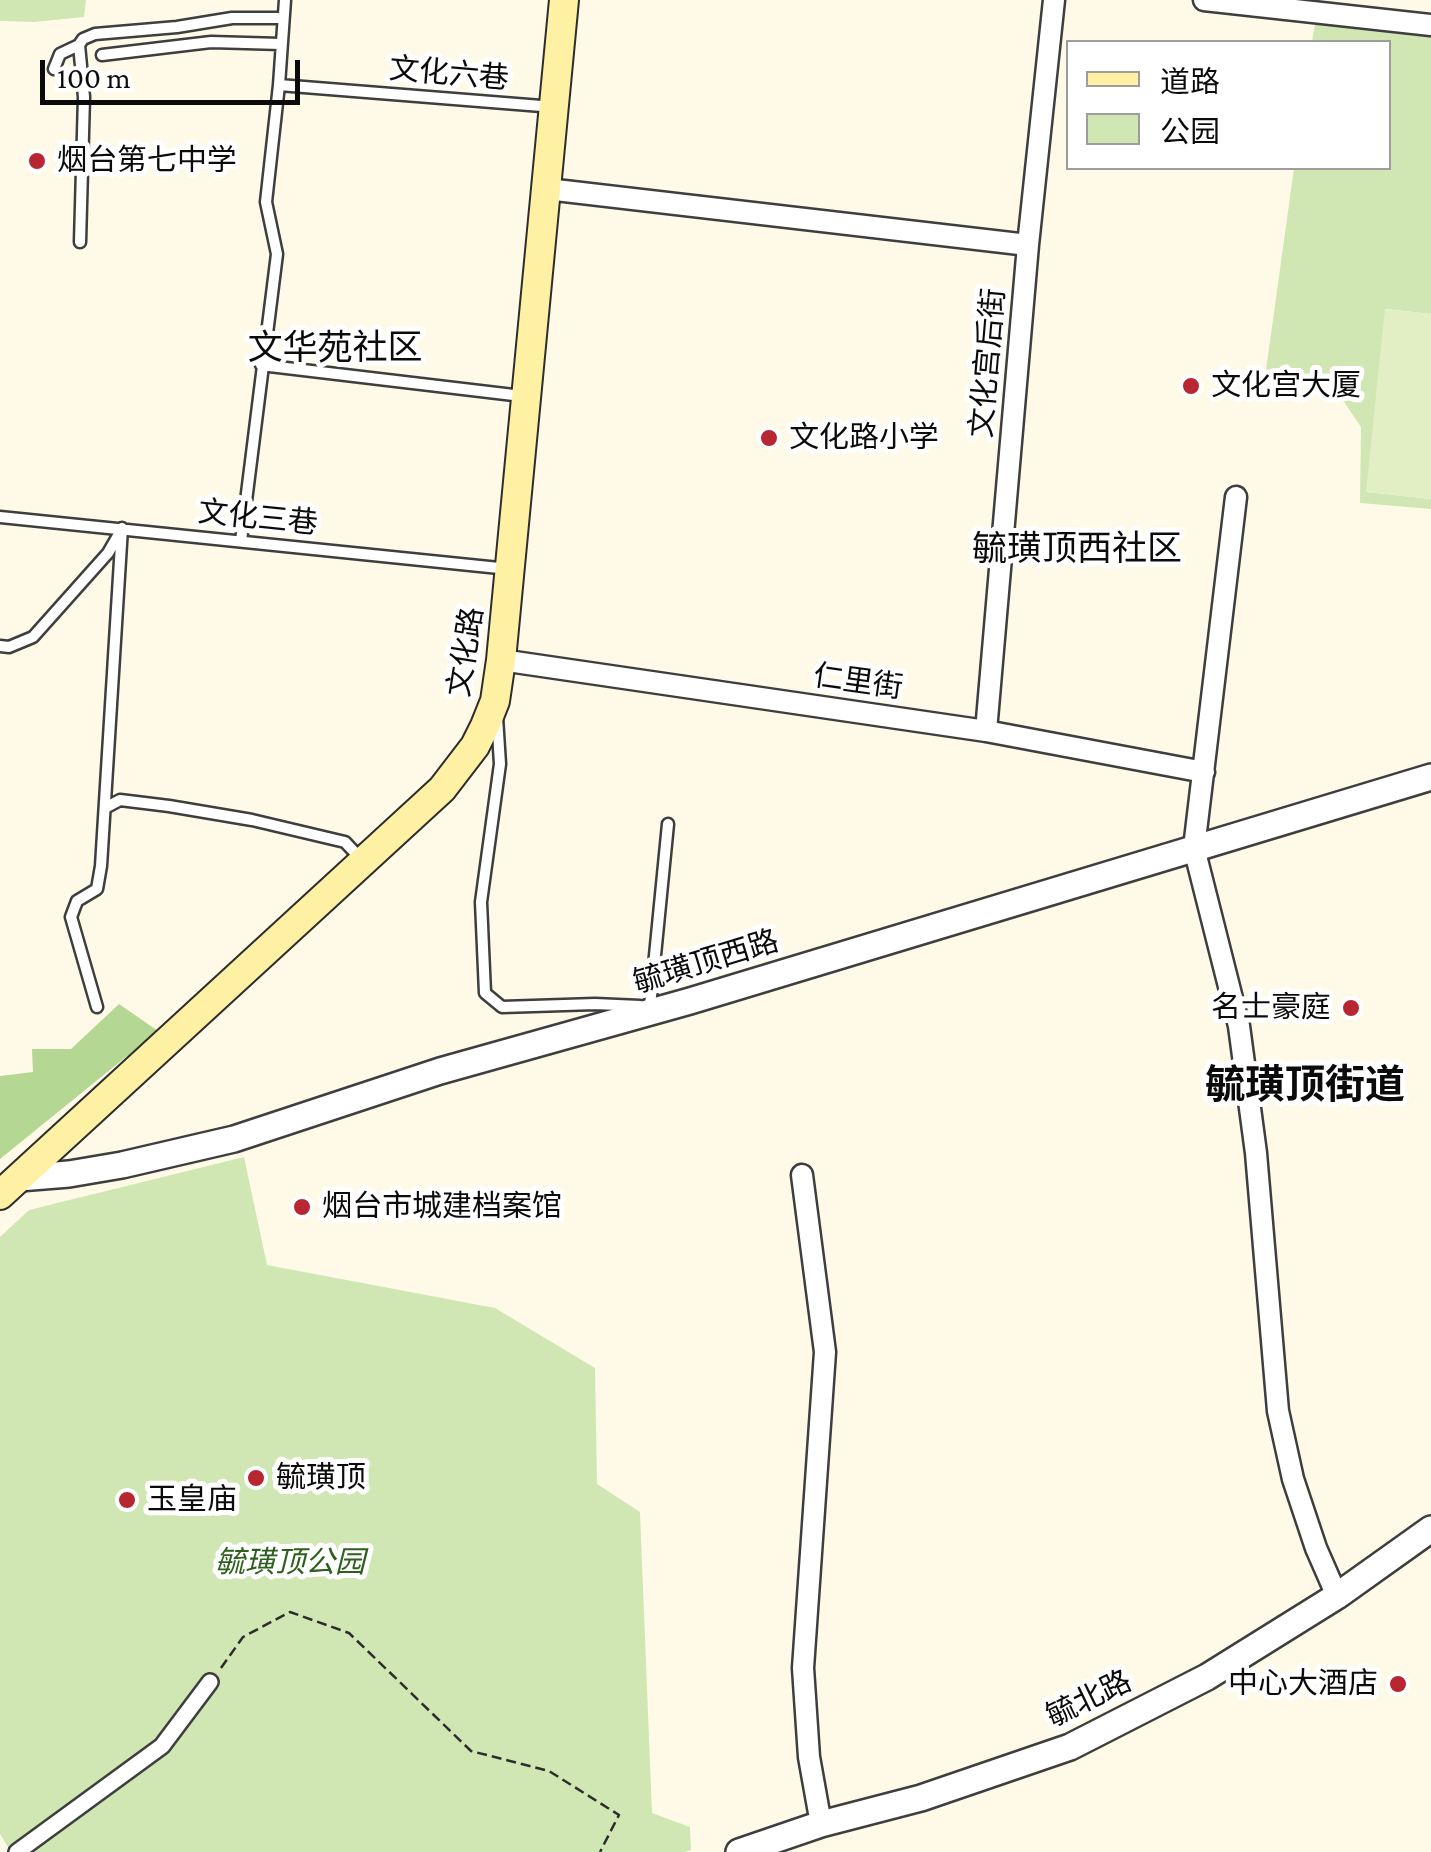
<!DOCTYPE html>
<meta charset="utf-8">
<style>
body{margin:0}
#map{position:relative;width:1431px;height:1852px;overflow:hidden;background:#fffae8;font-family:"Crimson Pro","Noto Sans SC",serif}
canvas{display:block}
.legend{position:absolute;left:1066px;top:40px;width:325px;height:130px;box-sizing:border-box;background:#fff;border:2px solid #9d9d9d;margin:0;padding:12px 18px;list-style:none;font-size:30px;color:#0b0b0b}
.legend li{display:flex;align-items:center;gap:20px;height:50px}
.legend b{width:50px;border:2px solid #9d9d9d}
.scale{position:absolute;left:40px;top:60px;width:260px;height:45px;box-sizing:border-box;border:5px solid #0b0b0b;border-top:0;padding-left:12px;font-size:30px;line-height:35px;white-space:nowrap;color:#0b0b0b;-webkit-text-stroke:8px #fff;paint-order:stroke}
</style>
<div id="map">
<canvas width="1431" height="1852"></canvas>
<ul class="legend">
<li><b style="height:12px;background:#fef1a4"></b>道路</li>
<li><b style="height:28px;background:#d0e7b4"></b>公园</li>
</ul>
<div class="scale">100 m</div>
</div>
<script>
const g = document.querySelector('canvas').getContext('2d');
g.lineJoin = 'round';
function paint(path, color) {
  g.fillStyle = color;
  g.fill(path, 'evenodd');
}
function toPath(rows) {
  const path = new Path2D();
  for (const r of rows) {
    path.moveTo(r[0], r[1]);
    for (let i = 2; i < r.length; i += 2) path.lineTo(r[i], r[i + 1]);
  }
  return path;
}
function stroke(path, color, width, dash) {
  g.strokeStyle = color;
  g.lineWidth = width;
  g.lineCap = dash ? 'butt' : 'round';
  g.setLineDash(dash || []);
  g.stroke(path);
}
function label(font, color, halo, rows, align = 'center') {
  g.font = font + ' "Crimson Pro","Noto Sans SC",serif';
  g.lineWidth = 10;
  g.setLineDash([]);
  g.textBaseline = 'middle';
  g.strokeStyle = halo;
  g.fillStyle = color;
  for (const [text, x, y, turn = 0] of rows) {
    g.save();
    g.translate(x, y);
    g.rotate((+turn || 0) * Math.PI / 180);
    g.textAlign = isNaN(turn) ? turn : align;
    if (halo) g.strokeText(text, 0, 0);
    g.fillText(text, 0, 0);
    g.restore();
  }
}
const green = toPath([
 [0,0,86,0,84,17,34,22,0,21],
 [1316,18,1431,31,1431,314,1386,309,1367,492,1431,499,1431,509,1360,503,1361,427,1327,377,1266,370,1294,168,1388,168,1388,42,1312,42],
 [244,1157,267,1265,495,1308,595,1368,597,1484,640,1512,652,1813,690,1827,691,1850,684,1852,11,1852,0,1834,0,1237,29,1210]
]);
const forest = toPath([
 [119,1004,158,1031,0,1159,0,1076,33,1072,32,1049,71,1049]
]);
const pitch = toPath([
 [1385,309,1431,314,1431,499,1366,492]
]);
const path = toPath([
 [221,1668,243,1637,290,1612,349,1633,471,1751,549,1771,619,1815,600,1852]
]);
const service = toPath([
 [102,55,211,42,281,44],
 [54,69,60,54,79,45],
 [279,85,554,107],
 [80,242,84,97,79,45,83,39,95,34,177,27,232,18,283,18],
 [261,365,522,396],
 [0,517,509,569],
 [241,541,277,254,266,202,279,85,285,0],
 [0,646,9,647,33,637,108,553,119,534],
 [497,717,500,764,481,902,485,993,502,1007,595,1004,640,1006],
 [105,808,120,800,169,806,252,820,345,842,361,859],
 [650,1006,668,824],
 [97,1007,71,917,77,901,97,889,101,866,122,528]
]);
const pedestrian = toPath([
 [17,1852,162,1746,210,1682]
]);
const minor = toPath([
 [1204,0,1431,25],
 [547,189,1028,245],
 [1236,497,1194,848,1239,1026,1256,1153,1278,1411,1293,1479,1316,1548,1337,1596],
 [501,660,986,731,1204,772],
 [986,731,1028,245,1054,0],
 [802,1175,825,1352,803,1668,809,1757,821,1824]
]);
const tertiary = toPath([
 [19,1178,69,1174,122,1165,234,1139,440,1071,690,1001,1431,777],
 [739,1852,821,1824,921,1798,1070,1747,1207,1677,1337,1596,1431,1529]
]);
const secondary = toPath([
 [0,1195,442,789,475,746,485,726,495,701,501,660,564,0]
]);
const markers = [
 [37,161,10,"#b72631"],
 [1191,386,10,"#b72631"],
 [769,438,10,"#b72631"],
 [1351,1008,10,"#b72631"],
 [302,1207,10,"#b72631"],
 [256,1478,10,"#b72631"],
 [127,1500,10,"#b72631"],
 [1398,1684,10,"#b72631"]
];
const streetNames = [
 ["文化六巷",449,74,5],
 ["文化宫后街",988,363,-85],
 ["文化三巷",258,518,6],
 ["文化路",466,652,-81],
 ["仁里街",858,682,8],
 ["毓璜顶西路",706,962,-17],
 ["毓北路",1089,1699,-26]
];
const poiNames = [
 ["烟台第七中学",57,161],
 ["文化宫大厦",1211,386],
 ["文化路小学",789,438],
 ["名士豪庭",1331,1008,"right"],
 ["烟台市城建档案馆",322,1207],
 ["毓璜顶",276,1478],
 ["玉皇庙",147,1500],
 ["中心大酒店",1378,1684,"right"]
];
const parkNames = [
 ["毓璜顶公园",290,1563]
];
const quarterNames = [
 ["文华苑社区",335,348],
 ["毓璜顶西社区",1077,549]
];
const districtNames = [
 ["毓璜顶街道",1305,1086]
];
paint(green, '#d0e7b4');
paint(forest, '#b4d893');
paint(pitch, '#e2efc5');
stroke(service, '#3e3e3e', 15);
stroke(pedestrian, '#3e3e3e', 20);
stroke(minor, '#3e3e3e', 25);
stroke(tertiary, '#3e3e3e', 30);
stroke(secondary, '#2d2d2d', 32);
stroke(path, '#2d2d2d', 2.5, [10, 5]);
stroke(service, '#fff', 10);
stroke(pedestrian, '#fff', 15);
stroke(minor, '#fff', 20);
stroke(tertiary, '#fff', 25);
stroke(secondary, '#fef1a4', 28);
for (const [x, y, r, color] of markers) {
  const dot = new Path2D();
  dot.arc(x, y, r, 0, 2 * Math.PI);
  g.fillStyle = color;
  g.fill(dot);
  stroke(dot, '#fff', 4);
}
label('30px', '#0b0b0b', '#fff', streetNames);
label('30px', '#0b0b0b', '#fff', poiNames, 'left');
label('italic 30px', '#2d601d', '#fff', parkNames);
label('35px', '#0b0b0b', '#fff', quarterNames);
label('bold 40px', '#0b0b0b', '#fff', districtNames);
</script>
